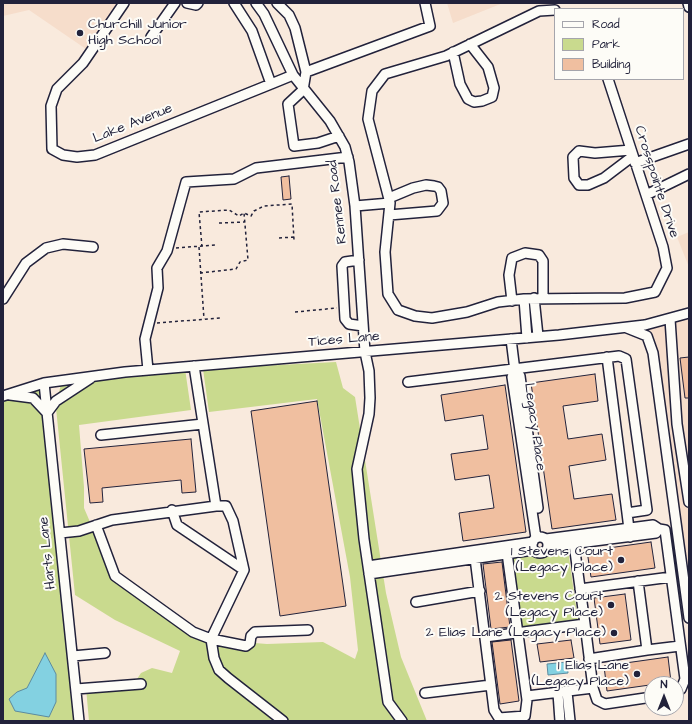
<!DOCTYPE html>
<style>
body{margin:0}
#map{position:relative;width:692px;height:724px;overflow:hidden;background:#f9eadd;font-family:"Architects Daughter",sans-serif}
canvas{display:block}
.frame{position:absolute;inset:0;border:4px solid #22223b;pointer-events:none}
.legend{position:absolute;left:554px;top:8px;width:130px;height:72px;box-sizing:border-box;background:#fdfcf7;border:1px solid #a5a5ac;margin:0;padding:5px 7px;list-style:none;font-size:12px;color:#22223b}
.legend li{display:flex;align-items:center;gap:8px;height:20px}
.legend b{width:20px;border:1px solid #a5a5ac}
.north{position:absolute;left:644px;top:676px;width:40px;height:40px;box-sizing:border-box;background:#fdfcf7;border:1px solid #a5a5ac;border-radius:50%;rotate:0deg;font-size:11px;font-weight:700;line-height:16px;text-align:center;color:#22223b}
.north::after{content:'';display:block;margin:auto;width:14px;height:18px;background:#22223b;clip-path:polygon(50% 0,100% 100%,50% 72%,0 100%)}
</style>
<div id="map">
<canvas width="692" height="724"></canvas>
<div class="frame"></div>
<ul class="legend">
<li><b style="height:5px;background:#fdfcf7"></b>Road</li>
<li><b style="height:11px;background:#c9da8e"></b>Park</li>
<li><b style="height:11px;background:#f0bfa0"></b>Building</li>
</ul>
<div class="north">N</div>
</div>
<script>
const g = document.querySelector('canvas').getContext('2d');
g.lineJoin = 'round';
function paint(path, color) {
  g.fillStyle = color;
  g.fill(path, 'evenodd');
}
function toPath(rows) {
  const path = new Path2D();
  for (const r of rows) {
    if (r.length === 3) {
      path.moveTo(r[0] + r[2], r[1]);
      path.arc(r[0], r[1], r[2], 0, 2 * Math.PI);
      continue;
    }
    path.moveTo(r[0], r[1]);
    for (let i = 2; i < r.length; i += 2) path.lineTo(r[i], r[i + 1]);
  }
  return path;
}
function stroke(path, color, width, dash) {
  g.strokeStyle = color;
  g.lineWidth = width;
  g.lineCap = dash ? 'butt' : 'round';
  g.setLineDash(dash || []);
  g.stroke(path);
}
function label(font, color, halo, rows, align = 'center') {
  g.font = font + ' "Architects Daughter",sans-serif';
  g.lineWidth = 4;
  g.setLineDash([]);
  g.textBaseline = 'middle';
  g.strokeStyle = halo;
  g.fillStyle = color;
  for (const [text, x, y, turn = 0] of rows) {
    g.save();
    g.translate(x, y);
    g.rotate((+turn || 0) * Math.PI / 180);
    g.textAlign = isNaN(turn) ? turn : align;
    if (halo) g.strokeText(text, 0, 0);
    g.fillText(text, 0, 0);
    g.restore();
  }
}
const built = toPath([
 [3,3,118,3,86,49,29,10,3,16],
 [447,3,503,3,453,23],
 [689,232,689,267,677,237],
 [689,313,689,618,645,325]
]);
const green = toPath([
 [336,362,343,388,355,397,386,593,401,657,427,721,89,721,86,688,131,688,141,673,152,668,172,673,180,651,115,620,75,595,56,408,61,383,185,369,191,410,79,425,84,487,84,508,115,580,194,634,242,642,267,644,323,642,355,659,358,650,350,577,317,399,209,412,203,369],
 [44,383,79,721,3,721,3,396],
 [568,550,578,621,522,629,512,558]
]);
const water = toPath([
 [45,653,56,674,56,702,49,717,15,711,9,699,17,692,27,688,45,653],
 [567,662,568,673,548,675,547,664,567,662]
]);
const building = toPath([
 [289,176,291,199,283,200,281,177,289,176],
 [689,357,689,398,685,398,680,358,689,357],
 [595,374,598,401,563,406,568,439,602,434,606,460,569,466,574,499,612,494,616,520,552,529,531,383,595,374],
 [505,385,526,532,463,541,459,513,494,508,489,475,455,480,451,454,488,449,483,415,445,421,441,395,505,385],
 [317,401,346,606,280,616,251,411,317,401],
 [191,439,196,492,182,493,181,480,102,488,103,502,90,503,84,449,191,439],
 [651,542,655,568,591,577,587,551,651,542],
 [502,562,510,627,491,629,483,564,502,562],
 [625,594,631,640,600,644,594,598,625,594],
 [511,640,519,701,500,704,492,642,511,640],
 [571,640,574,658,540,662,537,644,571,640],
 [668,657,671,682,607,691,604,666,668,657]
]);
const path = toPath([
 [219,223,245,222],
 [279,238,294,237],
 [199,247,204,319],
 [202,247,199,212,229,210,239,216,244,213,251,216,254,211,264,206,292,204,294,240],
 [176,248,215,245],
 [200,273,236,269,240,262,248,260,244,213],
 [295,312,337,308],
 [157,323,220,318]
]);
const minor = toPath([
 [124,3,83,63,57,89,51,106,52,149,63,155,77,157,95,155,271,84,252,31,234,3],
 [187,3,196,5,198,3],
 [256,3,264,14,293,75,330,121,345,147,349,162,355,206,365,352,369,371,370,398,369,414,357,469,364,539,388,702,402,721],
 [277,3,289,15,295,28,306,72,303,90,288,104,294,146,318,143,339,136],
 [688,3,689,7],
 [555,10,539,11,446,56,385,74,372,91,368,119,390,203,385,252,388,294,398,310,415,316,432,318,467,312,498,302,524,299,625,298,655,292,667,268,663,247,608,79],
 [151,37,175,3],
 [453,52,460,84,468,99,474,102,482,101,492,97,494,88,488,67,470,44],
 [306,72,430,26,425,3],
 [271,84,293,75],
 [631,150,595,153,579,151,573,157,574,178,579,185,588,185,604,178,633,156],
 [635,163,689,144],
 [646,195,689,174],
 [389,198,413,188,426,185,434,186,438,187,441,191,443,203,437,211,389,215],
 [355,206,390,203],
 [359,260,345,262,342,266,345,319,349,324,363,326],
 [534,298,538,336],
 [3,299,26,263,46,248,63,244,93,247],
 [524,299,527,338],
 [512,301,509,275,512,258,525,253,539,255,543,261,543,299],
 [670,319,677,424,689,502],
 [627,328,647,336,653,353,689,618],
 [511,339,515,371],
 [607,357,627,513],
 [148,370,145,339,158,288,157,268,167,251,186,182,234,179,256,168,348,157],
 [515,371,512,377,536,538],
 [515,371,520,376,538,508],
 [408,382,619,356,626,359,647,510,627,513,630,537],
 [44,383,79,721],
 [10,395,33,398,47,413,56,401,91,378],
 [3,396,44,383,125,372,559,335,645,325,689,313],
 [101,435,203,424],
 [216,506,226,506,233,521,244,570,211,639,214,658,219,670,228,678,283,721],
 [172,510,177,525,244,570],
 [96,525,115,576,193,632,211,639,246,646,250,643,251,636,255,632,308,630],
 [60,533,79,531,112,520,216,506,194,366],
 [540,545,8],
 [546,539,653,525,659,529,665,530,685,679,681,689,676,692],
 [574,544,585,624],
 [548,547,656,533,659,529],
 [475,558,494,710,499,718,525,716,527,700,507,553],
 [368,566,533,542],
 [369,574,533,550],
 [638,581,647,650,680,646],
 [580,589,671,577],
 [416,602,480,591],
 [485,637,585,624,593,688],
 [73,656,105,653],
 [589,659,647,650],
 [76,689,141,684],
 [567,692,570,721],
 [425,693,491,685],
 [558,693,560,721],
 [527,696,593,688,597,700,605,704,652,697]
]);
const markers = [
 [80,33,4,"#22223b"],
 [621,560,4,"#22223b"],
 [611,605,4,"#22223b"],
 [614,633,4,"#22223b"],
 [637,674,4,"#22223b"]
];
const poiNames = [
 ["Churchill Junior",88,25,"left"],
 ["High School",88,41,"left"],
 ["1 Stevens Court",613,552],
 ["(Legacy Place)",613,568],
 ["2 Stevens Court",603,597],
 ["(Legacy Place)",603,613],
 ["2 Elias Lane (Legacy Place)",606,633],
 ["1 Elias Lane",629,666],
 ["(Legacy Place)",629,682]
];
const streetNames = [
 ["Lake Avenue",133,124,-22],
 ["Crosspointe Drive",656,182,72],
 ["Rennee Road",338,202,-97],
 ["Tices Lane",344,340,-5],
 ["Legacy Place",534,427,82],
 ["Harts Lane",48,553,-96]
];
paint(built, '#f6ddcb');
paint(green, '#c9da8e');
paint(water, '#83d1e1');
stroke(water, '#5c8b9f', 1);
paint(building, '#f0bfa0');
stroke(building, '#22223b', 1);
stroke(minor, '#22223b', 12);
stroke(path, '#22223b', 1.5, [3, 3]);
stroke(minor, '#fdfcf7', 9);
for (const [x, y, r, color] of markers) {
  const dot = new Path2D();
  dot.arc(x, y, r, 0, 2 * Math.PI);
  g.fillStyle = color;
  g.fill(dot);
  stroke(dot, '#fdfcf7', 1.5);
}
label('14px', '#22223b', '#fdfcf7', poiNames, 'right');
label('14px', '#22223b', '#fdfcf7', streetNames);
</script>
